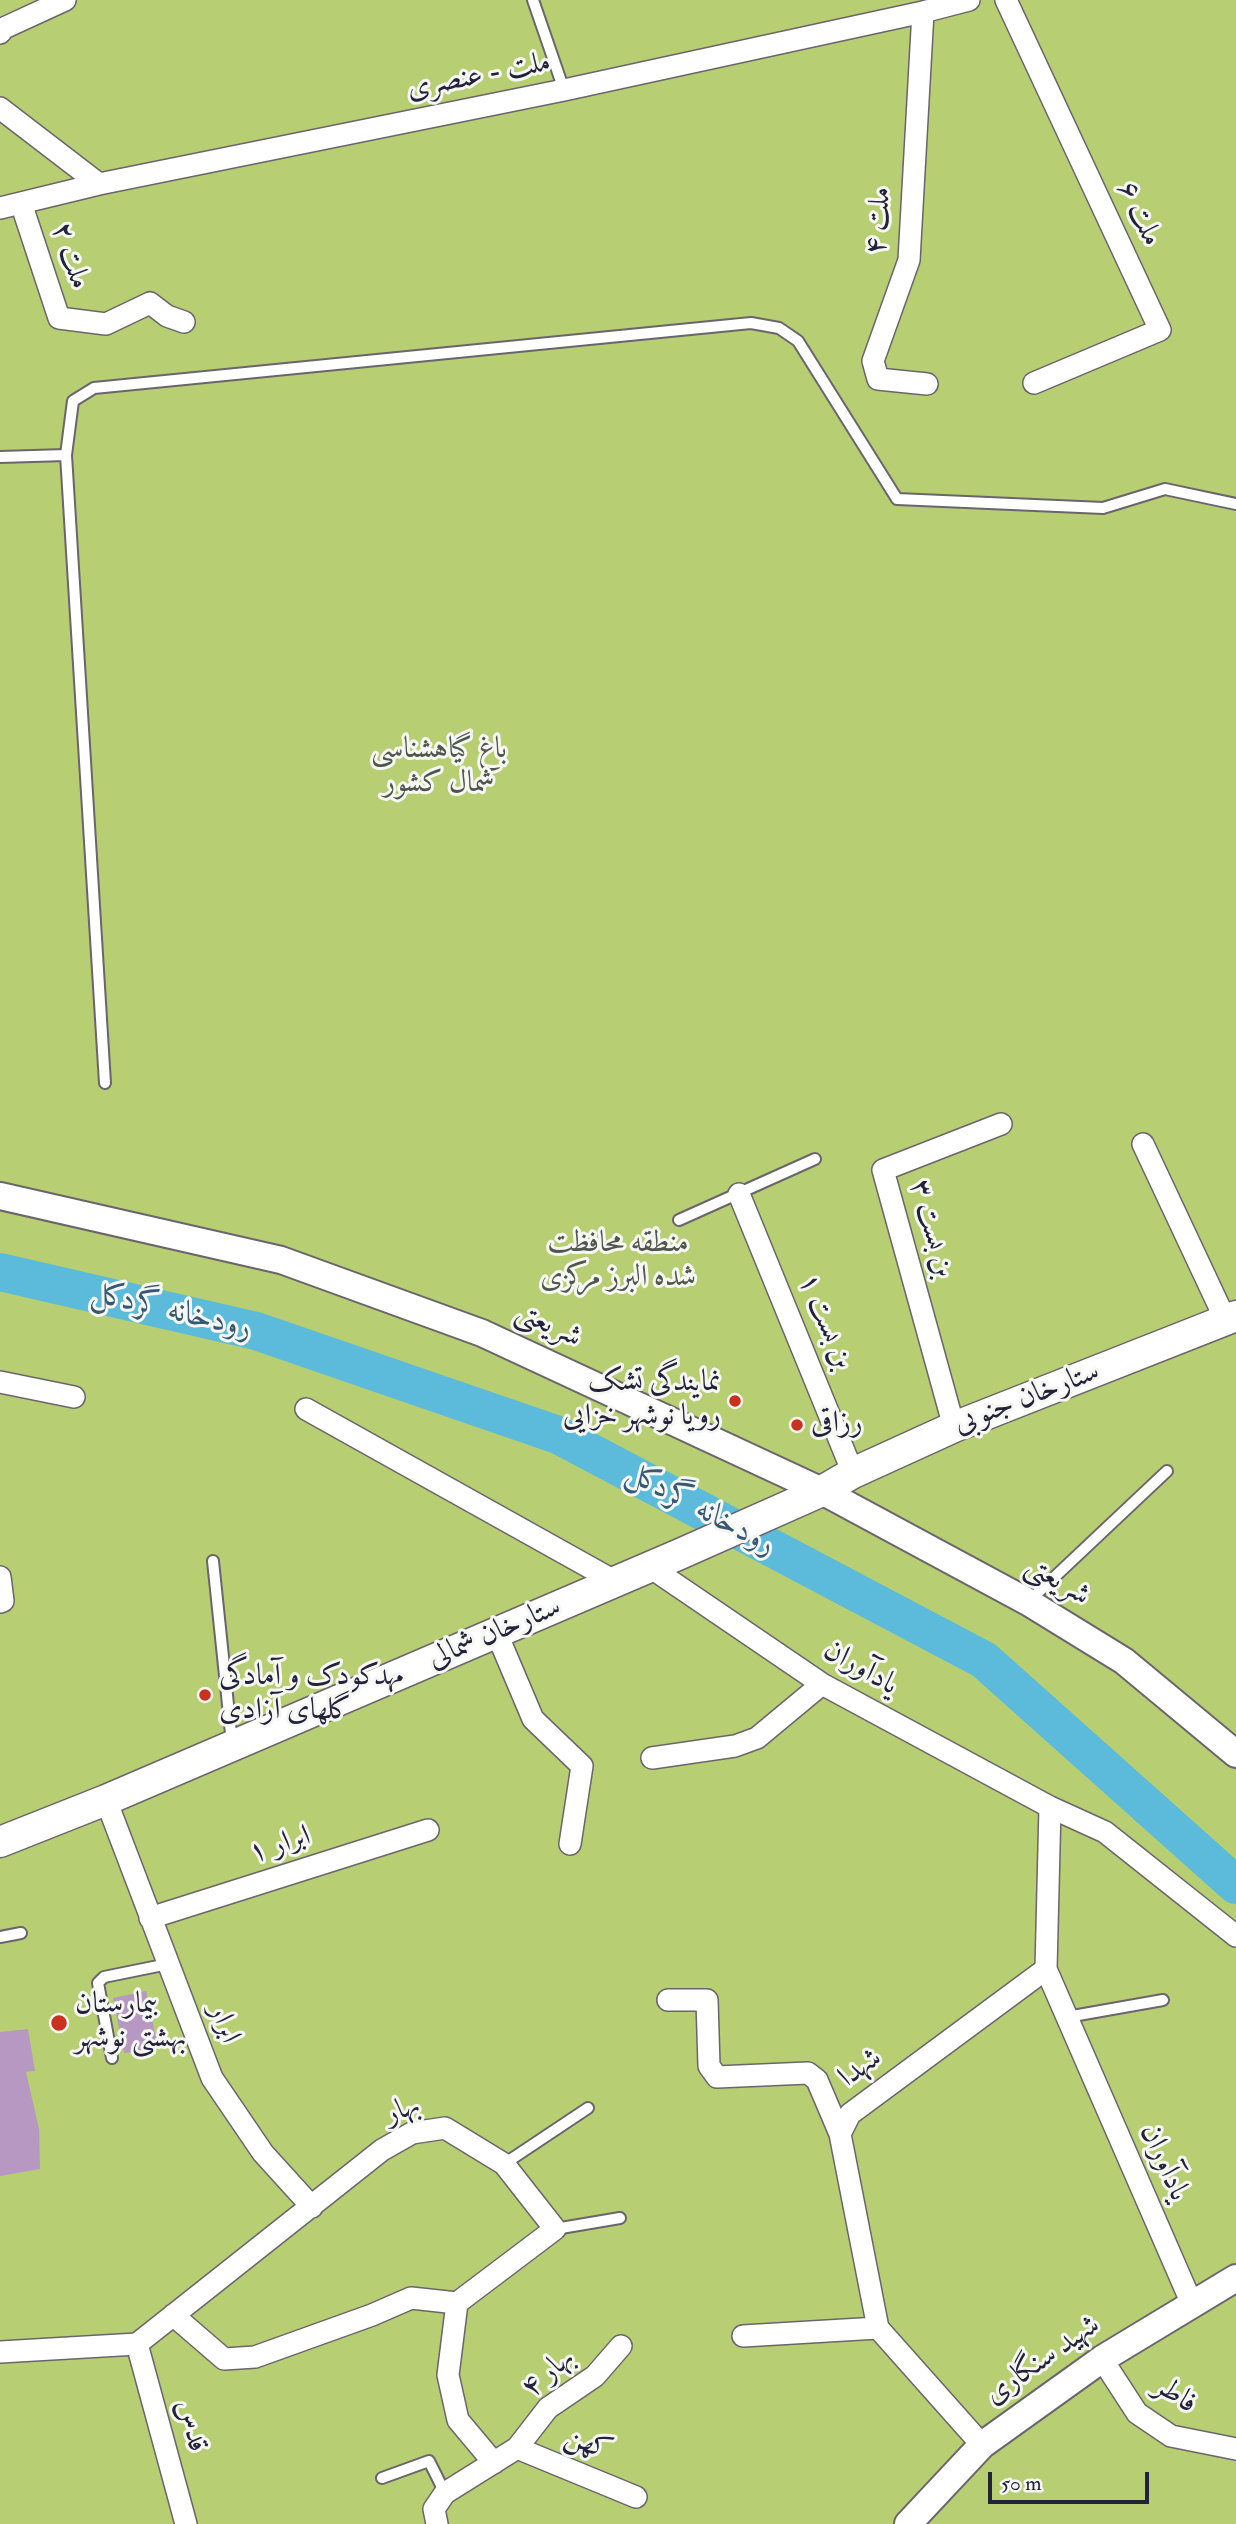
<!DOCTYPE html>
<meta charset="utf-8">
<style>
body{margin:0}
#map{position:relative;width:1236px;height:2524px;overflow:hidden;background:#f0e2c6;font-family:"IM FELL Double Pica",serif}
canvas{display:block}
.scale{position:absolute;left:988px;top:2472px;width:161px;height:32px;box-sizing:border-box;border:4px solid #22223b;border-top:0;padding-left:9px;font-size:21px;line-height:24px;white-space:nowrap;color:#22223b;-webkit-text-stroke:5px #f6f6f2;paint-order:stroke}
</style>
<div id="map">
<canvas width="1236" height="2524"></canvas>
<div class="scale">50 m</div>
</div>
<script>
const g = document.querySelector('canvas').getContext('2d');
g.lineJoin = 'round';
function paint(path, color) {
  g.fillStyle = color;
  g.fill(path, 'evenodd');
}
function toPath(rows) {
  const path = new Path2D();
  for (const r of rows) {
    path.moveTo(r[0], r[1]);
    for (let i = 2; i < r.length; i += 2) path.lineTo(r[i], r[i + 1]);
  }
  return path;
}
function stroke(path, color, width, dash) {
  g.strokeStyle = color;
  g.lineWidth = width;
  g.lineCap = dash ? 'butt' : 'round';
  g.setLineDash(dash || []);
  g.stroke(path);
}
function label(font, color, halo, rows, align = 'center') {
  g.font = font + ' "IM FELL Double Pica",Amiri,serif';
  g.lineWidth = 6;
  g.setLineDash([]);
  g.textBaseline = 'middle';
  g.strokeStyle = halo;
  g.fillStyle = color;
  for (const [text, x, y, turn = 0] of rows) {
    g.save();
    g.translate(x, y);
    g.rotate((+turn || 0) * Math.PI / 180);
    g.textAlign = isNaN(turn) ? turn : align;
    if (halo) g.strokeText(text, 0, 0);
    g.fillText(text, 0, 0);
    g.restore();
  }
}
const green = toPath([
 [0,0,1236,0,1236,2524,0,2524]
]);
const river = toPath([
 [0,1272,256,1331,558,1435,984,1660,1236,1885]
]);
const building = toPath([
 [146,1991,158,2048,124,2053,113,1998],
 [28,2029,35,2071,26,2072,39,2129,40,2169,0,2176,0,2032]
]);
const service = toPath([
 [533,0,564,90],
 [66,455,73,401,94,388,751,323,779,328,798,341,897,499,1103,508,1165,489,1236,504],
 [0,457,66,455,105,1083],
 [679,1220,815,1159],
 [213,1561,232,1743],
 [1028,1602,1167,1471],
 [0,1937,21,1933],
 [1067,2017,1163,2000],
 [112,2058,98,1983,104,1977,168,1964],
 [504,2164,588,2108],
 [555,2229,620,2218],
 [382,2478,429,2461,445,2493]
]);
const minor = toPath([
 [1006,0,1160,330,1034,383],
 [923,12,909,260,873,361,878,379,927,384],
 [0,33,4,28,65,0],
 [0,108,99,184],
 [21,203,59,318,106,324,150,303,167,316,184,322],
 [0,208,99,184,564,90,923,12,969,0],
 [1143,1144,1226,1321],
 [739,1194,853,1473],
 [0,1382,74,1397],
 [306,1409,616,1582],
 [954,1427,883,1170,1001,1124],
 [650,1567,822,1684,1050,1807,1105,1832,1236,1936],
 [0,1577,3,1601,0,1602],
 [497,1634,533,1719,582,1766,570,1844],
 [652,1758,735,1746,757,1738,822,1684],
 [106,1800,212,2078,263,2153,312,2207],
 [150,1918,428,1830],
 [1046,1969,1192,2304],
 [668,2000,707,2000,709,2066,717,2077,808,2073,817,2080,840,2134],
 [173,2315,224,2359,255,2357,372,2315,411,2298,457,2303],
 [743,2336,878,2328],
 [137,2344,186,2524],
 [0,2352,137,2344,382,2150,412,2133,445,2128,504,2164,555,2229,457,2303,448,2375,458,2420,494,2463],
 [1102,2359,1137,2413,1171,2436,1236,2449],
 [982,2445,878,2328,840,2134,850,2114,1046,1969,1050,1807],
 [517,2448,636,2497],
 [437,2524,434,2509,445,2493,517,2448,548,2408,595,2376,621,2346]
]);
const tertiary = toPath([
 [0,1196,281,1260,482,1333,822,1491,1028,1602,1124,1661,1236,1754],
 [908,2524,982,2445,1102,2359,1236,2278]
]);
const secondary = toPath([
 [0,1842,106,1800,680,1554,822,1491,853,1473,954,1427,1236,1316]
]);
const markers = [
 [735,1401,7,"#c8321e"],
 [797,1425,7,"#c8321e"],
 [205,1695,7,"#c8321e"],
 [59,2023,9,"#c8321e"]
];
const streetNames = [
 ["ملت - عنصری",479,77,-11],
 ["ملت ۶",1138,214,65],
 ["ملت ۴",880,221,-85],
 ["ملت ۲",69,256,72],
 ["بن بست ۳",930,1229,75],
 ["بن بست ۱",824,1322,68],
 ["شریعتی",548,1326,25],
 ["ستارخان جنوبی",1027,1399,-21],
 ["شریعتی",1057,1582,30],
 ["ستارخان شمالی",495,1634,-23],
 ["یادآوران",860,1669,30],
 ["ابرار ۱",280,1846,-18],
 ["ابرار",223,2024,69],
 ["شهدا",861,2069,-37],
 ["بهار",403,2111,-20],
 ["یادآوران",1163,2163,66],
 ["شهید سنگاری",1043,2361,-35],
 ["بهار ۴",549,2374,-41],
 ["فاطر",1175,2396,34],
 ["قدس",190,2426,75],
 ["کهن",588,2445,23]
];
const parkNames = [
 ["باغ گیاهشناسی",439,751],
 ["شمال کشور",439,785],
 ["منطقه محافظت",618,1245],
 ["شده البرز مرکزی",618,1279]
];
const poiNames = [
 ["نمایندگی تشک",721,1384,"right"],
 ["رویا نوشهر خزایی",721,1418,"right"],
 ["رزاقی",811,1425],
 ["مهدکودک و آمادگی",219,1678],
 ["گلهای آزادی",219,1712],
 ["بیمارستان",75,2006],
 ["بهشتی نوشهر",75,2040]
];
const waterNames = [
 ["رودخانه گردکل",171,1312,13],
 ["رودخانه گردکل",700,1510,28]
];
paint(green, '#b7ce72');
stroke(river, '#5cbbda', 38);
paint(building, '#b698c3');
stroke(service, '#6a656c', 14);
stroke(minor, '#6a656c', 24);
stroke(tertiary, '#6a656c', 30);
stroke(secondary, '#6a656c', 33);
stroke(service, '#fff', 10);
stroke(minor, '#fff', 21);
stroke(tertiary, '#fff', 26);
stroke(secondary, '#fff', 30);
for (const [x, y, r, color] of markers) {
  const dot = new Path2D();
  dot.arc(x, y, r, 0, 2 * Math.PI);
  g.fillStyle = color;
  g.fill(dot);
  stroke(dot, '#f6f6f2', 2.5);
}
label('30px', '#22223b', '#f6f6f2', streetNames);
label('30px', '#4f564c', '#f6f6f2', parkNames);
label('30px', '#22223b', '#f6f6f2', poiNames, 'left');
label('italic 32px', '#365873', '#f6f6f2', waterNames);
</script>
